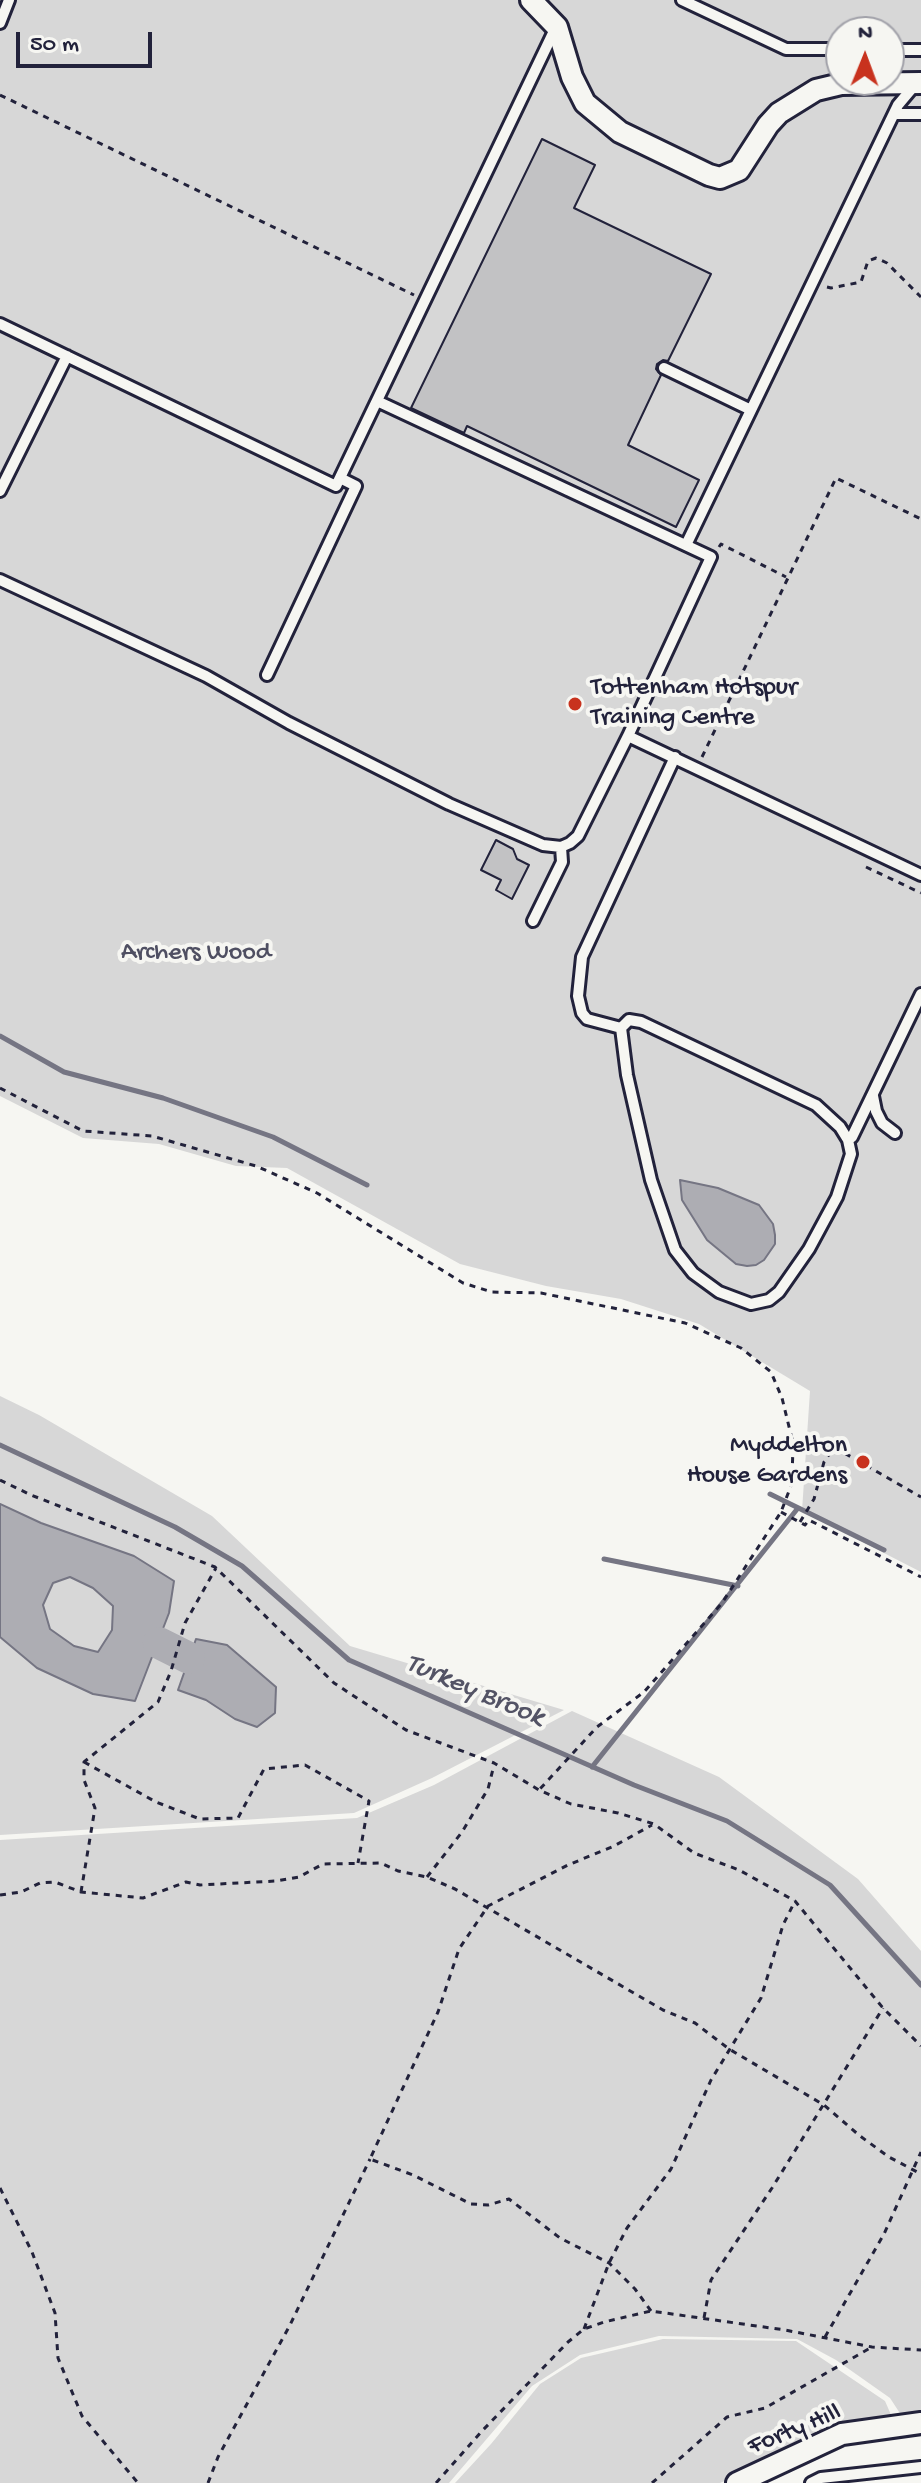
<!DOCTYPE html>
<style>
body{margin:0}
#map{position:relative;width:921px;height:2483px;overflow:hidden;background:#f6f6f2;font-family:"Gochi Hand",sans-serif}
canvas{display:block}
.north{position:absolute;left:825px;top:16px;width:80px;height:80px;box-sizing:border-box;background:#f6f6f2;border:2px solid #a1a1a9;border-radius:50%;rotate:1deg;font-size:22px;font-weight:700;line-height:32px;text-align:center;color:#22223b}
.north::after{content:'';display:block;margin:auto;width:28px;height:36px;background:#c8321e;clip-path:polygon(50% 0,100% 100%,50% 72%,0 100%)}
.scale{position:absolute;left:16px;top:32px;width:136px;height:36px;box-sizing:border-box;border:4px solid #22223b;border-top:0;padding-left:10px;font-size:24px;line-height:28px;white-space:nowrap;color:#22223b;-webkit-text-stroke:6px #f6f6f2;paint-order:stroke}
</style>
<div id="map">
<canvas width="921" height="2483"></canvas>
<div class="north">N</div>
<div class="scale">50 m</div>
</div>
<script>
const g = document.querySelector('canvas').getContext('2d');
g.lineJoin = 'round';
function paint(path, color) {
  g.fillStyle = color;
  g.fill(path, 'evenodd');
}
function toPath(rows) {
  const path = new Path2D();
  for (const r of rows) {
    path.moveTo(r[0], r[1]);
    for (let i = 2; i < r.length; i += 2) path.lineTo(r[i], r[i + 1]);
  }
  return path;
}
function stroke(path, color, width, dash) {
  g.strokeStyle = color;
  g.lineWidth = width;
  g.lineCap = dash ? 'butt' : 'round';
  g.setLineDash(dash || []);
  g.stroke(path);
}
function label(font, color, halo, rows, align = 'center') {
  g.font = font + ' "Gochi Hand",sans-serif';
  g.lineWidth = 8;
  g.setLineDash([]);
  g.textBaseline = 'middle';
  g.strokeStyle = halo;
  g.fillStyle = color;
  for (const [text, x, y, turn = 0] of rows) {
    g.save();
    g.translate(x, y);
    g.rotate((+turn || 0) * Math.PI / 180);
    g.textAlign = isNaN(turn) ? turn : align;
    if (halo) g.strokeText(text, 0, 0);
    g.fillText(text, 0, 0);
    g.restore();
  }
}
const green = toPath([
 [0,0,921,0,921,1572,802,1511,810,1391,699,1324,621,1299,546,1286,460,1264,287,1168,236,1166,159,1144,83,1138,0,1096],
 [841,32,889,32,889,80,841,80],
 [0,1396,39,1415,212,1516,350,1646,564,1710,432,1778,354,1813,0,1835,0,1637,37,1668,135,1700,169,1613,134,1556,41,1523,0,1504],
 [227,1645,235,1719,206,1700,178,1689],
 [69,1577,93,1588,113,1606,113,1630,98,1652,74,1646,50,1629,43,1605,53,1583],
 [572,1711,719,1777,858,1879,921,1951,921,2419,905,2421,890,2398,836,2360,797,2339,659,2336,580,2355,532,2386,449,2483,0,2483,0,1840,357,1818,434,1785],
 [663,2339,796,2341,885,2401,895,2424,843,2430,720,2483,455,2483,491,2444,540,2384,581,2358]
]);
const water = toPath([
 [680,1180,718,1188,759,1205,773,1224,775,1235,775,1244,764,1260,756,1265,747,1266,736,1264,707,1240,682,1200,680,1180],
 [0,1504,41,1523,134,1556,174,1581,169,1613,135,1701,93,1694,37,1668,0,1637,0,1504],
 [70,1577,93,1588,113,1606,112,1630,98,1652,74,1646,50,1629,43,1605,53,1583,70,1577],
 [196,1639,227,1645,276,1687,275,1713,257,1727,235,1719,206,1700,178,1690,196,1639]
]);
const stream = toPath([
 [0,1036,64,1072,163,1098,273,1137,367,1185],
 [0,1445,175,1527,242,1566,349,1660,634,1785,727,1821,830,1885,921,1985],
 [770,1494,884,1550],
 [604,1559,738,1586],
 [592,1767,798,1508]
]);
const river = toPath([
 [159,1643,189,1658]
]);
const building = toPath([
 [542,139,595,165,574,208,711,274,668,361,663,360,657,364,656,369,661,375,628,445,699,480,676,527,467,426,464,433,411,408,542,139],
 [496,840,513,849,517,859,529,865,512,899,496,890,501,880,481,870,496,840]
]);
const path = toPath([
 [0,95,414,295],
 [827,287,831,288,861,282,868,261,876,258,887,263,921,297],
 [719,547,721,544,786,577],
 [702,757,836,478,921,519],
 [866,867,921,893],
 [0,1088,83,1131,152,1136,256,1166,317,1193,463,1283,492,1292,541,1293,685,1323,741,1348,771,1372,782,1398,793,1443,792,1483,781,1512,722,1603,644,1692,597,1727,539,1790],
 [0,1480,31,1495,215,1567,334,1683,406,1730,494,1763,539,1790,571,1804,618,1813,654,1824,694,1853,739,1870,795,1901,883,2008,921,2046],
 [781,1512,805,1525,809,1520,921,1577],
 [800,1522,814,1499,824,1462,834,1447,921,1497],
 [84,1762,156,1802,200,1819,238,1818,264,1769,305,1765,369,1801,358,1863],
 [427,1877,462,1832,488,1789,494,1765],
 [81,1892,95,1808,84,1780,84,1762,158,1702,171,1671,185,1623,216,1568],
 [0,1895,21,1892,40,1883,55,1882,81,1892,143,1898,186,1882,200,1885,276,1881,299,1877,323,1864,381,1863,398,1871,427,1877,455,1889,663,2010,695,2023,729,2049,824,2105,860,2136,889,2157,921,2174],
 [0,2188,32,2252,55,2313,58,2358,82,2416,138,2483],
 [651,2311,635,2289,609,2263,560,2238,509,2199,488,2205,471,2204,413,2175,370,2159,438,2012,459,1949,488,1906,568,1865,614,1846,652,1825],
 [704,2318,711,2280,772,2188,883,2008],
 [584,2329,609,2263,627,2228,671,2169,711,2080,761,1998,783,1925,795,1901],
 [825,2337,884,2234,921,2152],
 [208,2483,218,2457,290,2325,370,2159],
 [436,2483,483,2430,568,2342,584,2329,604,2322,651,2311,785,2330,872,2347,921,2350],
 [652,2483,727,2417,765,2408,872,2347]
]);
const service = toPath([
 [682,0,786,49,841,49],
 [0,23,9,0],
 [889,50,921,50],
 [894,114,921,114],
 [0,324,336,486,556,27],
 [664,368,751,410],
 [0,491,67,356],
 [686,545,898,105,914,86],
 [0,580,206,676,289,723,449,804,543,845,561,847,570,843,578,836,628,736,711,557,377,401],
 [267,675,356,486,340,478],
 [628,736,921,875],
 [533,921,562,862,561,847],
 [629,1020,641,1022,816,1105,840,1127,848,1140,851,1154,837,1197,809,1249,779,1292,769,1300,751,1304,719,1292,693,1273,675,1250,651,1180,627,1075,621,1028,629,1020],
 [621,1028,587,1019,582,1013,578,996,582,957,675,757],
 [873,1096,876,1111,882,1123,895,1133],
 [848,1140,852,1137,921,994],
 [811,2483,821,2478,921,2467]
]);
const minor = toPath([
 [531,0,557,27,572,77,585,103,620,132,709,175,720,178,739,170,768,125,779,113,816,90,841,84,921,83],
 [737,2483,842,2434,921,2423]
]);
const markers = [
 [575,704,8,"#c8321e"],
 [863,1462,8,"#c8321e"]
];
const poiNames = [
 ["Tottenham Hotspur",591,689],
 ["Training Centre",591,719],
 ["Myddelton",847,1447,"right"],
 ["House Gardens",847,1477,"right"]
];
const parkNames = [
 ["Archers Wood",196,954]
];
const streetNames = [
 ["Forty Hill",795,2431,-22]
];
const waterNames = [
 ["Turkey Brook",474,1692,23]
];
paint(green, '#d7d7d7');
paint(water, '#adadb3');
stroke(water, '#757583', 2);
stroke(stream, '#757583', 5);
stroke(river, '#adadb3', 32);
paint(building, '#c2c2c4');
stroke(building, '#22223b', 2);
stroke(service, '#22223b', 16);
stroke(minor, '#22223b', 26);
stroke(path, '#22223b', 3, [6, 6]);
stroke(service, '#f6f6f2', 10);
stroke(minor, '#f6f6f2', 20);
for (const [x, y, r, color] of markers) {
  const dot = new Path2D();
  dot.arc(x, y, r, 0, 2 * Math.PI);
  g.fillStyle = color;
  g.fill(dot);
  stroke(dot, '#f6f6f2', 3);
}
label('26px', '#22223b', '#f6f6f2', poiNames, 'left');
label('26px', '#4f4f62', '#f6f6f2', parkNames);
label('26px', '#22223b', '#f6f6f2', streetNames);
label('italic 28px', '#535365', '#f6f6f2', waterNames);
</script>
